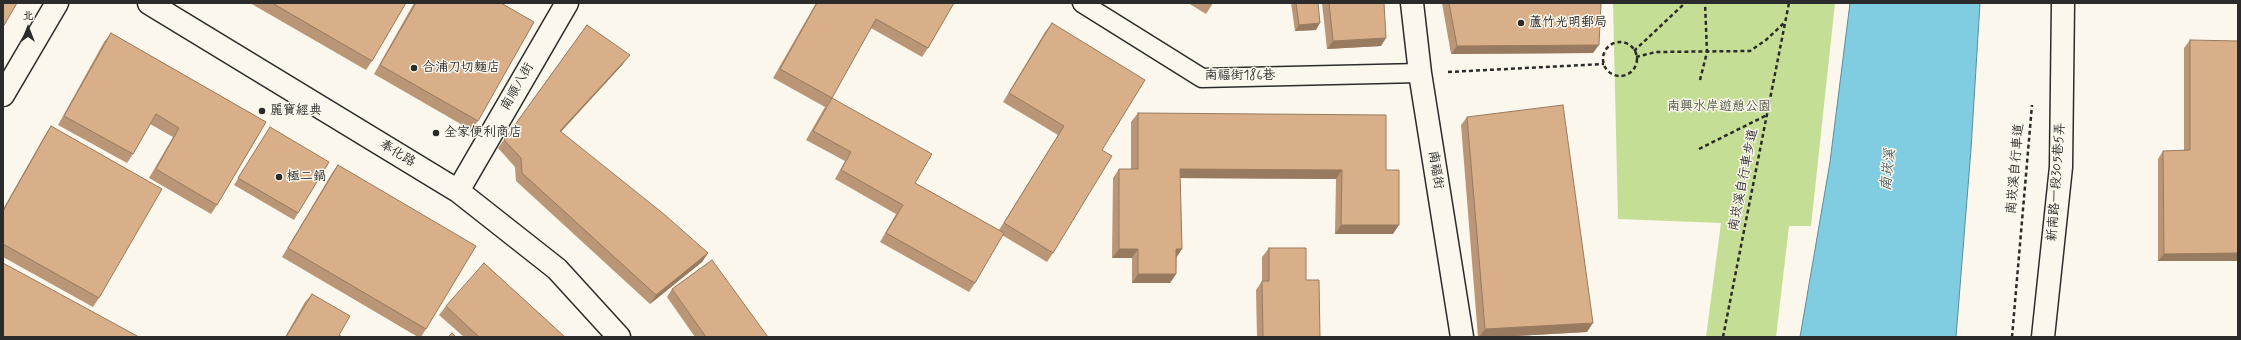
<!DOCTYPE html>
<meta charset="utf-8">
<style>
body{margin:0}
#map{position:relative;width:2241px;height:340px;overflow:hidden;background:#fbf7ec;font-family:Mynerve,"LXGW WenKai TC",sans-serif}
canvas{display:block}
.frame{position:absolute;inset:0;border:4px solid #2b2b2b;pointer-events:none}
.north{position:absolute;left:8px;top:8px;width:40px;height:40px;-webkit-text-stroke:3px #fbf7ec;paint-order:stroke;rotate:0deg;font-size:11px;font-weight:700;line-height:16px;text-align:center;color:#2b2b2b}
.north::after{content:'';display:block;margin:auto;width:14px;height:18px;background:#2b2b2b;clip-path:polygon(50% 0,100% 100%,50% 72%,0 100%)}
</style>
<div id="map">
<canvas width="2241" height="340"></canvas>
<div class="frame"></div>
<div class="north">北</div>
</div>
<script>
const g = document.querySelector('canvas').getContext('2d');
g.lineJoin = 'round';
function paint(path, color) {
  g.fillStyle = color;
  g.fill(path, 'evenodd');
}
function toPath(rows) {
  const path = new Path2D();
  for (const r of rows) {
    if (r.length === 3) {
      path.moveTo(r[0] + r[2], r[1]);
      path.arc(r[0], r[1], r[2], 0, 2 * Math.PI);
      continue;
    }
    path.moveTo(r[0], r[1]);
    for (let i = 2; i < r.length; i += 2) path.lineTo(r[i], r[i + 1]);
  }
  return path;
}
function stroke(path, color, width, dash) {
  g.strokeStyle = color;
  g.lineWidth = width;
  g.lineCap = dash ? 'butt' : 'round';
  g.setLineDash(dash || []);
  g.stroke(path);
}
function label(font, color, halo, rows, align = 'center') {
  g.font = font + ' Mynerve,"LXGW WenKai TC",sans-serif';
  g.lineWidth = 3;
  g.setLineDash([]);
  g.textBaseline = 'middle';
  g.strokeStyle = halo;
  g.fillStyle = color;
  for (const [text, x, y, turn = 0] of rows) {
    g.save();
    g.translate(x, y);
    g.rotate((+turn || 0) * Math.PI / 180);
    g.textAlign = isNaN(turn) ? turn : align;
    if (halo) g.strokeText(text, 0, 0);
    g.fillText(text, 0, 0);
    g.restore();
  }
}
const green = toPath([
 [1613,3,1835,3,1811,226,1789,226,1776,337,1706,337,1721,223,1618,219]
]);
const water = toPath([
 [1850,3,1980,3,1971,149,1956,337,1800,337,1830,162,1850,3]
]);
const path = toPath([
 [1620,59,17],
 [1634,51,1685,3],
 [1636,57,1656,52,1750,51,1766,40,1785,22],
 [1448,72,1604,64],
 [1700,80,1707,52,1705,3],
 [1699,149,1767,115],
 [1723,337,1789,3],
 [2012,337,2032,105]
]);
const lane = toPath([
 [1082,3,1202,78,1420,73]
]);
const street = toPath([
 [149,3,458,191,557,269,619,337],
 [1412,3,1420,73,1462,337],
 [3,95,57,3],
 [458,191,567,3],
 [2043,337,2061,167,2063,3]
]);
const wall = toPath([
 [250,3,406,3,372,61,366,70],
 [414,3,501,3,478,121,471,130,374,74],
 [816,3,954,3,928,48,922,57,871,28,832,98,825,107,773,78],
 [1188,3,1213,3,1206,14],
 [1291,3,1318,3,1316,30,1295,31],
 [1322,3,1384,3,1381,46,1327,49],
 [1442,3,1601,3,1593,53,1451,54],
 [1052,23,1102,150,1053,253,1047,262,1002,235,975,283,969,292,880,242,896,214,835,179,845,161,806,140,825,107,832,98,915,183,999,230,1058,135,1003,102,1045,32],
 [587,25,623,64,561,132,708,253,702,262,650,304,516,181,515,167,498,148],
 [111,33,266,122,217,205,211,214,149,178,173,137,150,124,133,154,127,163,58,125,104,42],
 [2190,40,2238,261,2158,261,2158,159,2163,151,2184,150,2184,48],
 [1138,113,1386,170,1393,234,1335,234,1336,179,1180,178,1176,274,1170,283,1132,283,1132,258,1112,258,1113,178,1119,169,1131,169,1131,122],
 [1467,117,1587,332,1498,337,1478,337,1461,125],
 [51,126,99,298,93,307,3,257,3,209,45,135],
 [270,127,298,213,294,220,234,185],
 [338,165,426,329,421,337,418,337,282,257,332,173],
 [1269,248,1306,280,1320,337,1257,337,1256,290,1262,281,1262,257],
 [672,289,768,337,695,337,667,297],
 [312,294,339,335,342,337,285,337,305,302],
 [446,306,565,337,464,337,439,315]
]);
const shadedWall = toPath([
 [1320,23,1316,30,1295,31,1299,25],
 [1386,38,1381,46,1327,49,1333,41],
 [1599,45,1593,53,1451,54,1457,46],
 [630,55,623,64,553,140,560,131],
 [1180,169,1342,170,1336,179,1174,178],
 [1341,225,1399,225,1393,234,1335,234],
 [1119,249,1138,249,1132,258,1112,258],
 [1176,249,1182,249,1176,258],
 [708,253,702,262,650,304,656,295],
 [2238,253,2238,261,2158,261,2164,254],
 [1138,274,1176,274,1170,283,1132,283],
 [1593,323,1587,332,1498,337,1479,337,1485,329]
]);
const building = toPath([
 [3,3,17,3,3,27,3,3],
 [272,3,406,3,372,61,272,3],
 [416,3,501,3,534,22,478,121,380,65,416,3],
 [817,3,954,3,928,48,876,19,832,98,780,69,817,3],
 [1296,3,1318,3,1320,23,1299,25,1296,3],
 [1329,3,1384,3,1386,38,1333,41,1329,3],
 [1449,3,1601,3,1599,45,1457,46,1449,3],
 [1052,23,1145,80,1102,150,1112,156,1053,253,1004,223,1064,126,1009,93,1052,23],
 [587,25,630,55,560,131,665,215,708,253,656,295,522,173,521,158,504,140,587,25],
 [111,33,266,122,217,205,156,169,179,128,156,114,133,154,64,116,111,33],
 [2190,40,2238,41,2238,253,2164,254,2163,151,2190,150,2190,40],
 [832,98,932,154,915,183,1004,233,975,283,886,233,903,205,841,170,851,152,813,131,832,98],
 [1563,105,1593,323,1485,329,1467,117,1563,105],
 [1138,113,1386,115,1386,170,1399,170,1399,225,1341,225,1342,170,1180,169,1182,249,1176,249,1176,274,1138,274,1138,249,1119,249,1119,169,1138,169,1138,113],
 [51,126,162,189,99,298,3,244,3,211,51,126],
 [270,127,329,162,298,213,238,178,270,127],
 [338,165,476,246,426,329,288,248,338,165],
 [1269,248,1306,248,1306,280,1319,280,1320,337,1263,337,1262,281,1269,281,1269,248],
 [712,260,768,337,706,337,672,289,712,260],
 [3,263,139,337,3,337,3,263],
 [484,263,565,337,479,337,446,306,484,263],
 [312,294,350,316,339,335,342,337,286,337,312,294],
 [452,333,456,337,448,337,452,333]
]);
const markers = [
 [1521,23,4,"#2b2b2b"],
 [414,68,4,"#2b2b2b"],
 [262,111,4,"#2b2b2b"],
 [436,133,4,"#2b2b2b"],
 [279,177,4,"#2b2b2b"]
];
const poiNames = [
 ["蘆竹光明郵局",1529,23],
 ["合浦刀切麵店",422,68],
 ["麗寶經典",270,111],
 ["全家便利商店",444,133],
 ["極二鍋",287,177]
];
const streetNames = [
 ["南福街186巷",1240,76],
 ["南順八街",518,87,-60],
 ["奉化路",397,154,31],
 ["南崁溪自行車道",2016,169,-85],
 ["南福街",1435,170,81],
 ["南崁溪自行車步道",1744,180,-79],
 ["新南路一段305巷5弄",2057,182,-86]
];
const parkNames = [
 ["南興水岸遊憩公園",1719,107]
];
const waterNames = [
 ["南崁溪",1889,170,-84]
];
paint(green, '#c4de95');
paint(water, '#80cce0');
stroke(water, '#5e8c98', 1);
stroke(lane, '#2b2b2b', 21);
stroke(street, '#2b2b2b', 25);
stroke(path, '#2b2b2b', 2.5, [4, 3]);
stroke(lane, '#fbf7ec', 18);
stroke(street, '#fbf7ec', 22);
paint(wall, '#ba9676');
paint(shadedWall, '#977a60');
paint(building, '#d8af89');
stroke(building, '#977a60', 1);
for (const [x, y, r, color] of markers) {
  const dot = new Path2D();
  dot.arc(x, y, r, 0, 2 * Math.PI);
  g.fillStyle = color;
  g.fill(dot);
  stroke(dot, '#fbf7ec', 1.5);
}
label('13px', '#2b2b2b', '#fbf7ec', poiNames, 'left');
label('13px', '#2b2b2b', '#fbf7ec', streetNames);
label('13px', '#515846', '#fbf7ec', parkNames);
label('italic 14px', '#445b61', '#fbf7ec', waterNames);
</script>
